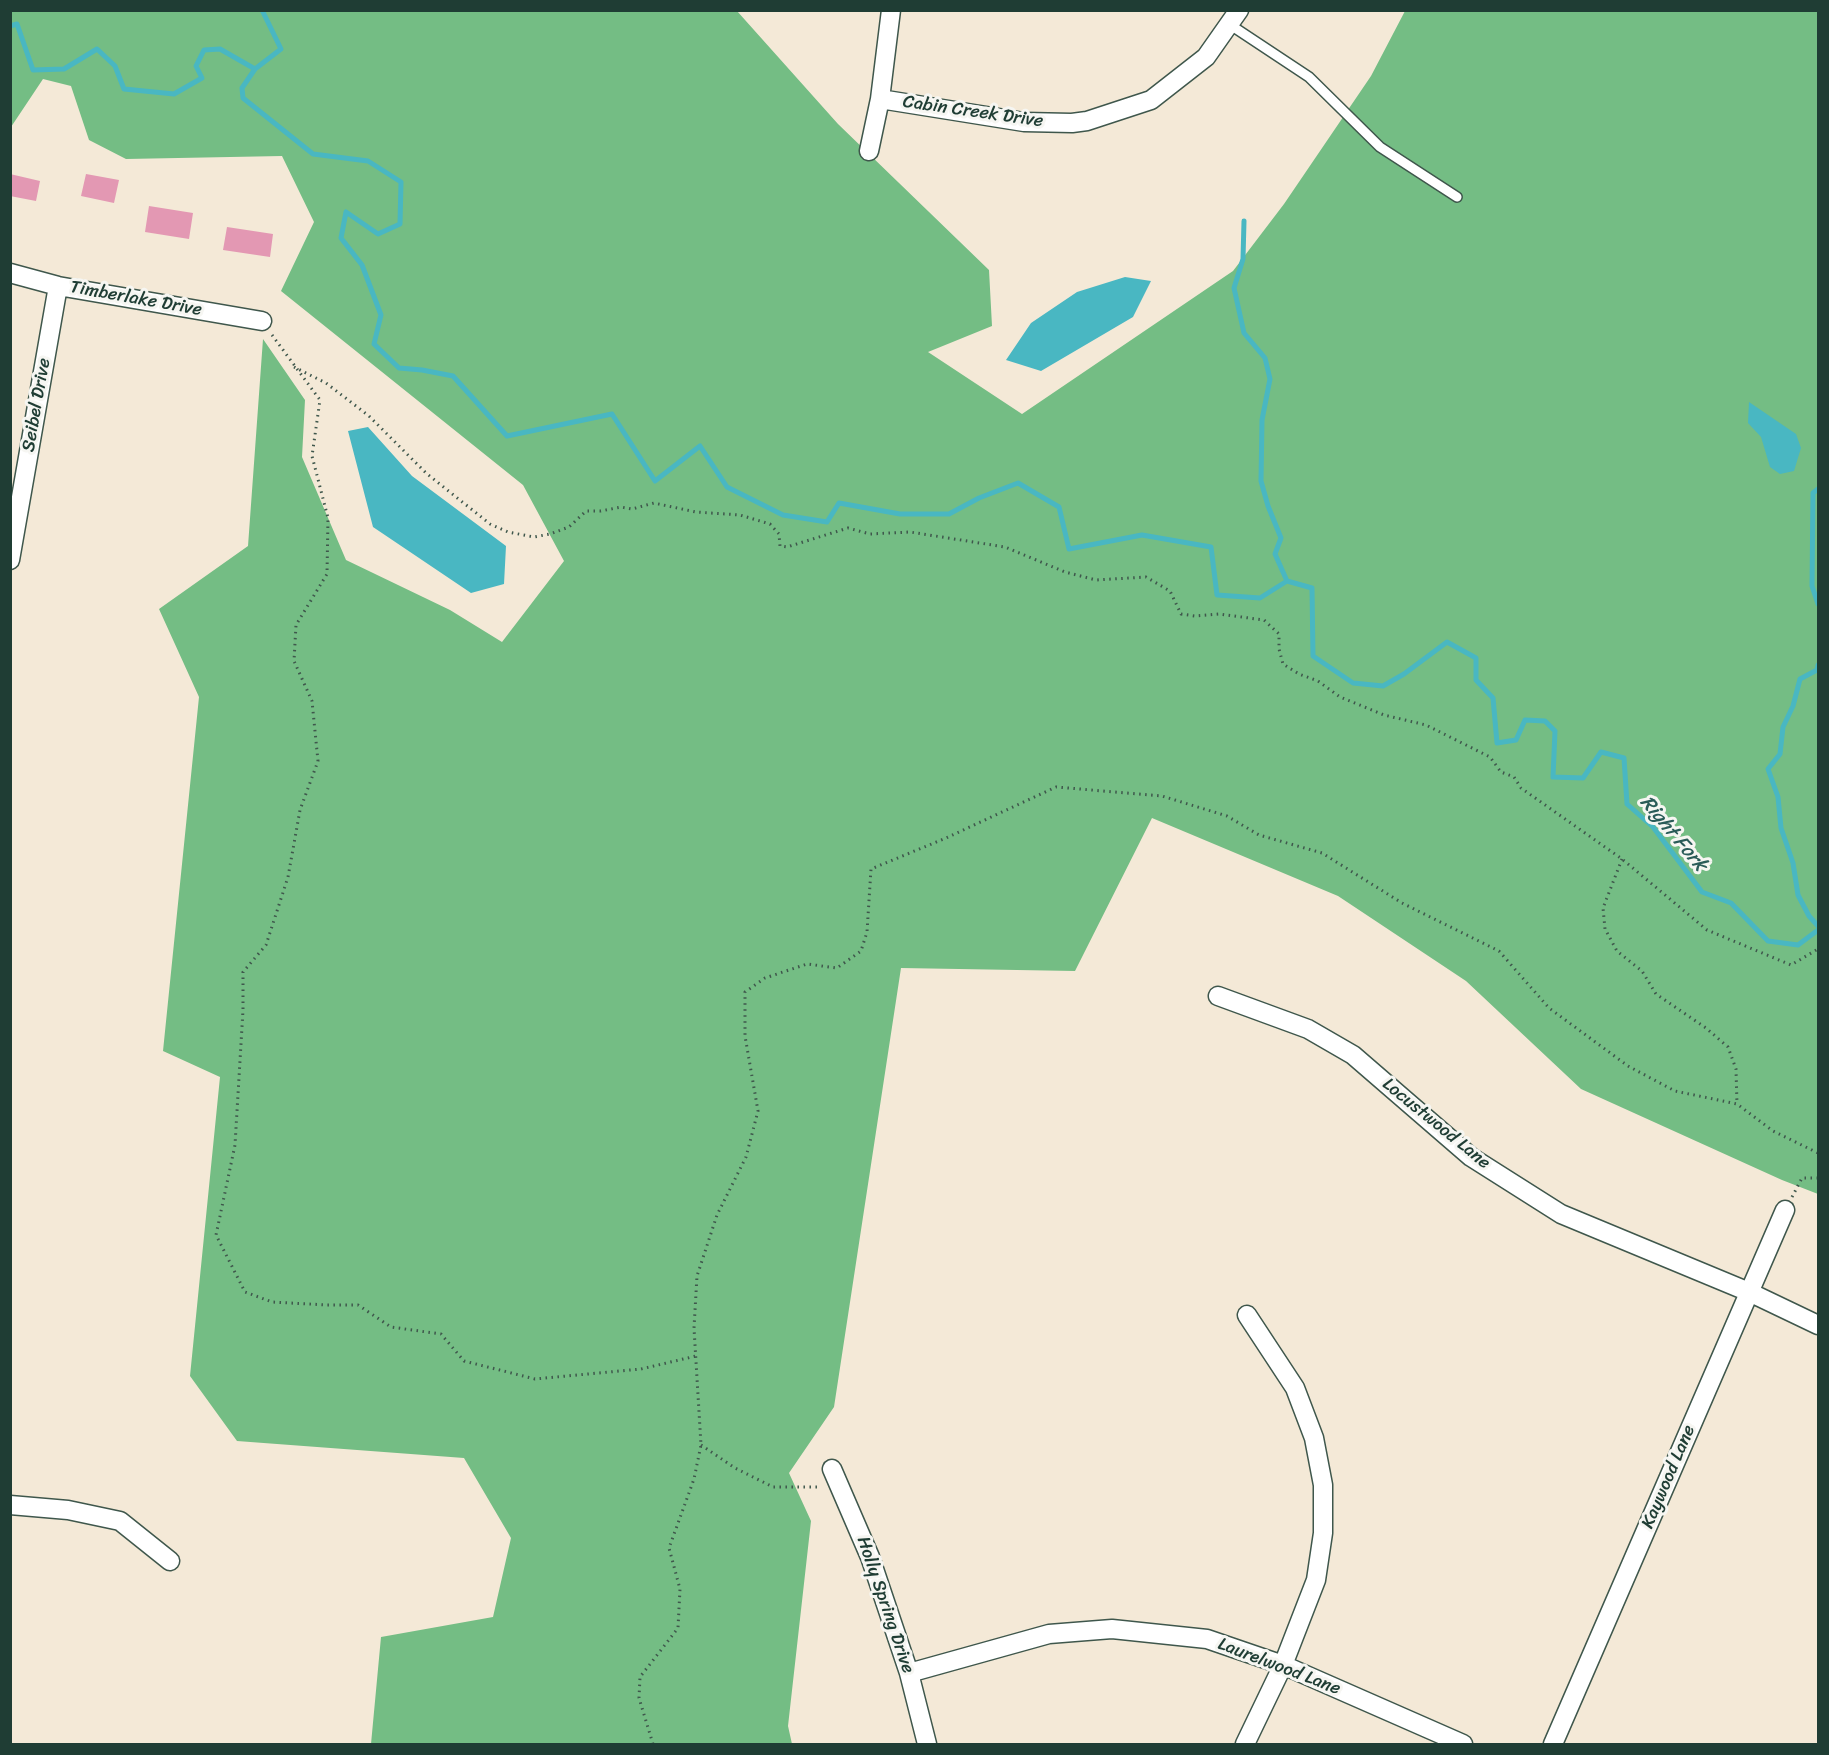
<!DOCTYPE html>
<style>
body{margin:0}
#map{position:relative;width:1829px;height:1755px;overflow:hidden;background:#f4e9d7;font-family:Sriracha,sans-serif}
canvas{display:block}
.frame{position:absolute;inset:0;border:12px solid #1f3d34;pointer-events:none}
</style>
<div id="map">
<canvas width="1829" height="1755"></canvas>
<div class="frame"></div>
</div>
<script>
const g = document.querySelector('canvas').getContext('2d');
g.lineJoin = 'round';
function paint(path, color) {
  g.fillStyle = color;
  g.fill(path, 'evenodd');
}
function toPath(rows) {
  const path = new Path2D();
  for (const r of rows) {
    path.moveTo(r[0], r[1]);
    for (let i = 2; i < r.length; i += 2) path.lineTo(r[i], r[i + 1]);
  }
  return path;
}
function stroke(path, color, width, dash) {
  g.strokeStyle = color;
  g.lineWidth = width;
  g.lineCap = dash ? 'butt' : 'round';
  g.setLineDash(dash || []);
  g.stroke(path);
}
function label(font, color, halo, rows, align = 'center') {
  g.font = font + ' Sriracha,sans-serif';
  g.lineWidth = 6;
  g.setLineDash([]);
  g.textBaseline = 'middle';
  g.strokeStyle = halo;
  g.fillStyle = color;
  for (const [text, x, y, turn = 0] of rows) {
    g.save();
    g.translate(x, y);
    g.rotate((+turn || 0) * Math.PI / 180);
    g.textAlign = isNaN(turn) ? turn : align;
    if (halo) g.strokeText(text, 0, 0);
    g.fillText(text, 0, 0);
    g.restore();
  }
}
const forest = toPath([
 [11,11,737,11,838,124,989,270,992,326,928,352,1022,414,1233,271,1284,204,1371,76,1405,11,1818,11,1818,1194,1782,1180,1581,1089,1466,981,1338,896,1152,818,1075,971,901,968,834,1407,789,1473,811,1521,788,1726,792,1744,371,1744,381,1637,493,1617,511,1538,464,1458,237,1441,190,1376,220,1077,163,1051,199,697,159,609,248,546,263,339,305,400,302,457,346,560,450,610,502,642,564,561,523,485,281,291,314,222,282,156,126,159,89,140,71,86,43,79,11,127]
]);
const water = toPath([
 [1125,277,1151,281,1133,317,1041,371,1006,360,1031,323,1077,292],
 [1749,402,1796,434,1801,448,1794,471,1780,474,1770,467,1761,437,1748,423],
 [368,427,412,476,506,546,504,584,471,593,373,527,348,431]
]);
const stream = toPath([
 [262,10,281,49,255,69,242,88,243,98,313,154,368,161,401,182,400,224,378,234,346,212,341,238,362,265,381,315,374,344,399,368,422,370,453,376,507,436,612,414,655,481,700,446,727,487,783,515,827,522,839,503,900,514,949,514,979,498,1018,483,1059,507,1069,549,1142,535,1211,547,1217,595,1260,598,1287,581,1312,588,1313,656,1353,683,1383,686,1404,674,1447,642,1476,658,1476,680,1493,698,1497,743,1516,740,1525,720,1545,721,1555,731,1553,777,1583,778,1601,752,1624,758,1627,804,1653,827,1702,892,1731,903,1768,941,1798,945,1818,930],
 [10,26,17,24,33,70,64,69,97,49,115,66,124,89,174,94,202,78,196,66,204,50,220,49,255,69],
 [1244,221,1243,259,1234,288,1244,333,1265,358,1270,379,1262,420,1261,481,1268,506,1281,538,1275,554,1287,581],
 [1818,489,1813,493,1812,586,1818,604],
 [1818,665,1817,670,1800,679,1793,706,1783,727,1780,754,1768,769,1778,797,1781,828,1793,863,1798,895,1809,916,1818,926]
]);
const building = toPath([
 [10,174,40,181,36,201,10,196],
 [86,174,119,180,114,203,81,196],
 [149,206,193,213,189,239,145,232],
 [227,227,273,234,270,257,223,250]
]);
const path = toPath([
 [272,335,320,400,312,456,328,518,327,574,296,625,294,661,312,701,318,761,300,810,288,877,266,945,243,972,243,1010,235,1145,216,1235,245,1292,272,1302,327,1305,358,1305,391,1327,441,1334,464,1361,535,1379,641,1369,696,1356],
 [294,367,326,383,369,416,426,473,490,524,508,532,534,537,550,534,569,527,586,511,601,511,621,507,632,509,654,503,696,512,740,515,770,524,779,534,780,546,787,547,848,528,870,534,910,532,1005,547,1065,572,1096,580,1146,577,1170,591,1181,614,1195,616,1219,614,1264,620,1279,634,1279,649,1283,664,1299,674,1318,681,1340,697,1384,715,1426,725,1490,757,1501,772,1514,777,1521,788,1622,859,1707,930,1791,965,1818,949],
 [1622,859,1603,908,1605,929,1617,951,1642,971,1656,994,1706,1028,1728,1047,1736,1069,1737,1104],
 [1792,1197,1802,1178,1818,1178],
 [701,1445,735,1468,773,1487,821,1487],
 [653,1744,639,1698,640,1677,678,1628,680,1589,669,1548,694,1479,701,1445,694,1328,697,1276,717,1215,746,1157,758,1111,745,1036,745,992,765,978,807,964,837,968,861,951,867,932,871,869,946,838,1056,787,1162,796,1227,816,1259,835,1322,853,1402,903,1499,951,1549,1008,1628,1066,1675,1091,1737,1104,1773,1131,1818,1153]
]);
const service = toPath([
 [1229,24,1309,77,1380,147,1457,197]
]);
const minor = toPath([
 [880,99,1024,122,1072,123,1087,121,1151,100,1206,57,1239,10],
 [869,151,880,99,891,10],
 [10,273,58,286,262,321],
 [10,560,58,286],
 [1218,996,1308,1029,1353,1055,1471,1157,1561,1214,1749,1292,1818,1325],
 [832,1469,870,1557,909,1673,927,1744],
 [10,1505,68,1510,120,1521,170,1561],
 [909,1673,1049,1634,1112,1629,1207,1639,1283,1665,1463,1744],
 [1245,1744,1283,1665,1316,1580,1323,1533,1323,1485,1314,1438,1295,1388,1247,1315],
 [1553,1744,1785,1210]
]);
const streetNames = [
 ["Cabin Creek Drive",973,112,8],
 ["Timberlake Drive",136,299,10],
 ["Seibel Drive",37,405,-80],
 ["Locustwood Lane",1436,1124,39],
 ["Kaywood Lane",1669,1477,-67],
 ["Holly Spring Drive",885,1605,71],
 ["Laurelwood Lane",1279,1667,21]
];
const waterNames = [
 ["Right Fork",1673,834,50]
];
paint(forest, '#74bd84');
paint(water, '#49b7c2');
stroke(stream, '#49b7c2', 5);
paint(building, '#e398b3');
stroke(service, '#3f574c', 12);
stroke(minor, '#3f574c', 21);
stroke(path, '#3f574c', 3, [1.5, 4.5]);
stroke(service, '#fff', 9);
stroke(minor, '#fff', 18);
label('18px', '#1f3d34', '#f6f6f2', streetNames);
label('italic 20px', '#2a5c58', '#f6f6f2', waterNames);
</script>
